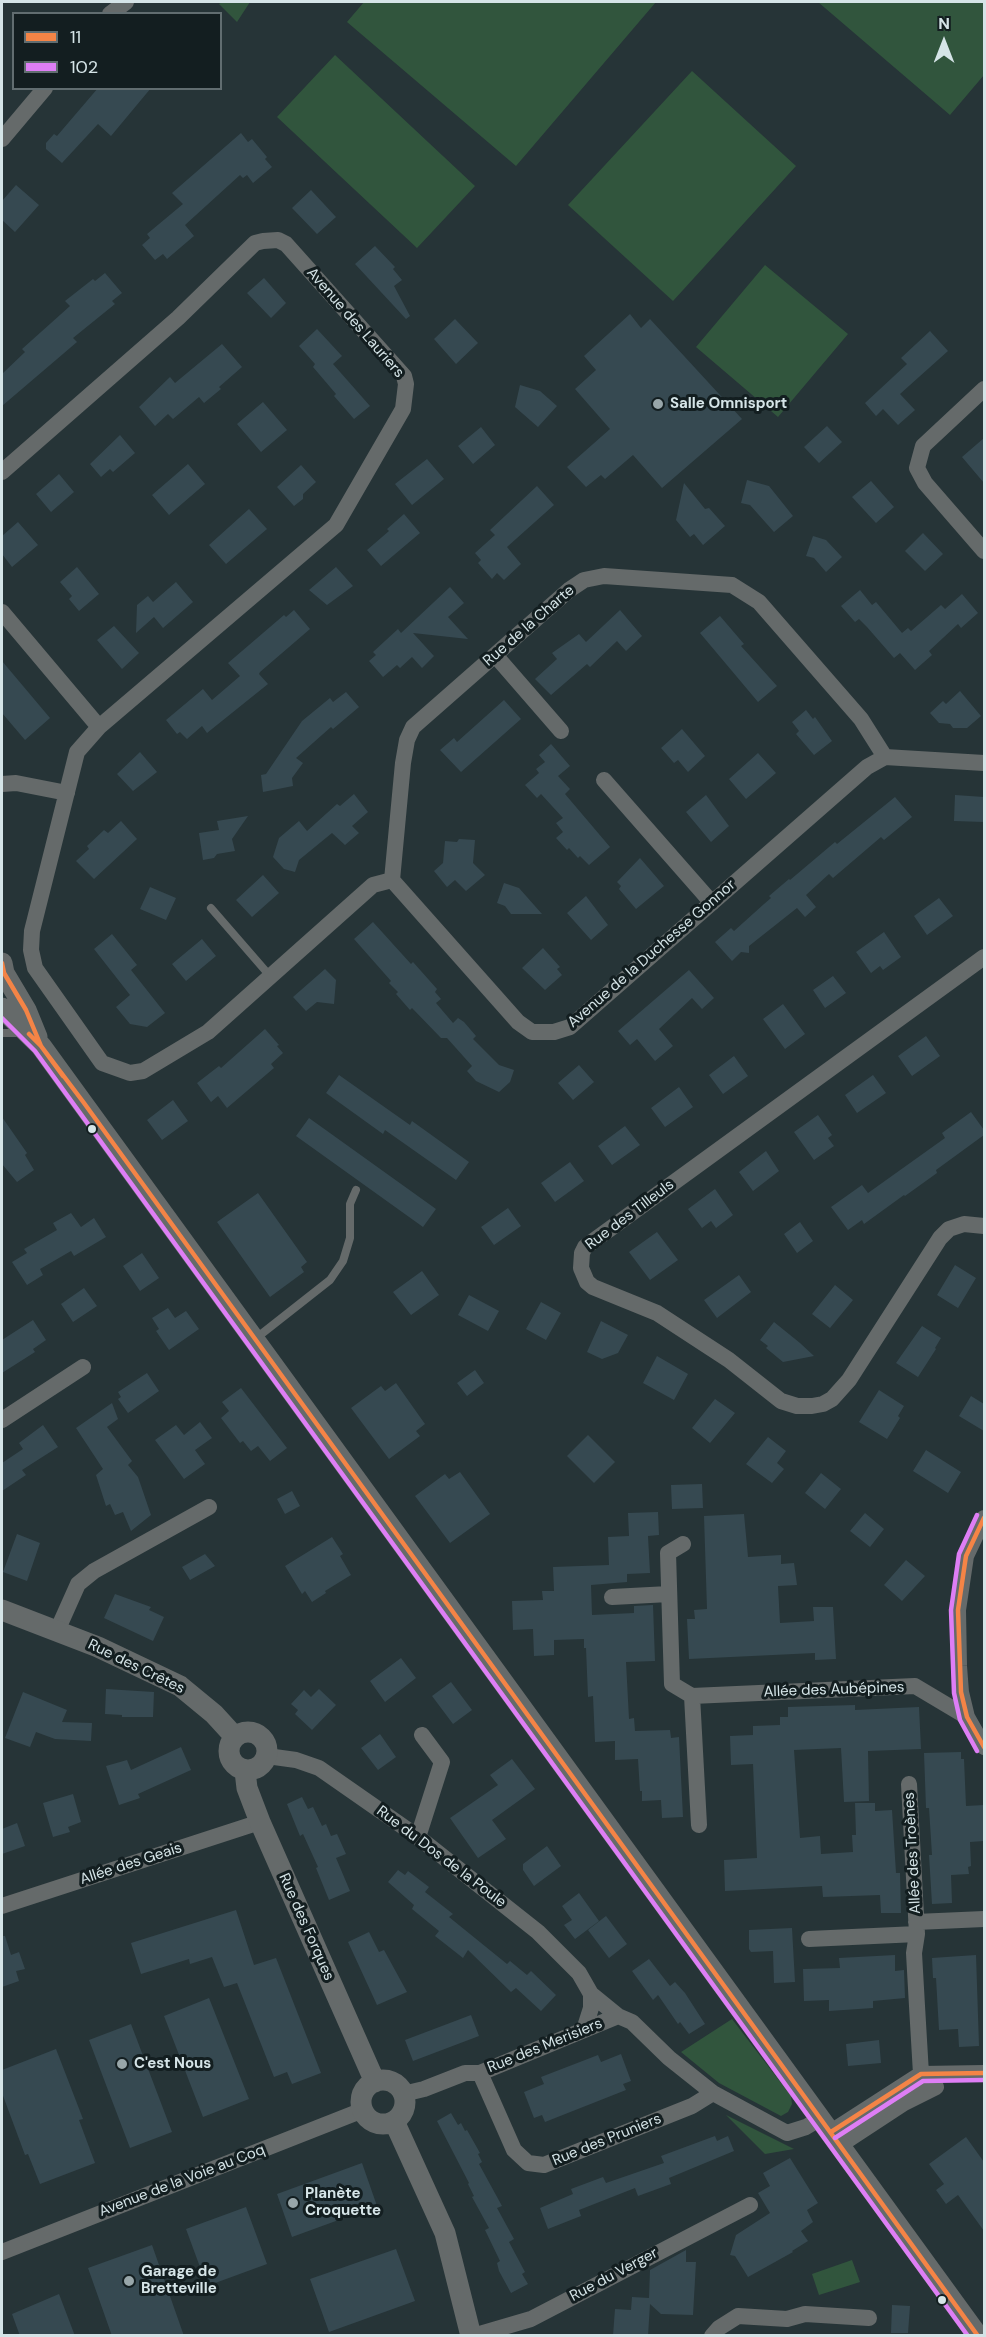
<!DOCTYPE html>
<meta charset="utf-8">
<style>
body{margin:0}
#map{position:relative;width:986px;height:2337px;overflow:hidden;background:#263437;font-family:"DM Sans",sans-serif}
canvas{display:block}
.frame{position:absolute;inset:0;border:3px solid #d5e4e7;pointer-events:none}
.legend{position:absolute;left:12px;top:12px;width:210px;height:78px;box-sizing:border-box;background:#131e20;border:2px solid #616d70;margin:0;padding:8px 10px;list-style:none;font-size:18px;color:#d5e4e7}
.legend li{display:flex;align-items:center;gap:12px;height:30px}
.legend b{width:30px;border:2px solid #616d70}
.north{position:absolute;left:914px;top:12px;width:60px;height:60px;-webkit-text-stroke:4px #131e20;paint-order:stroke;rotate:0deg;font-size:16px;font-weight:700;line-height:24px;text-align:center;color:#d5e4e7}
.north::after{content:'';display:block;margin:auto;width:21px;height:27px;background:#d5e4e7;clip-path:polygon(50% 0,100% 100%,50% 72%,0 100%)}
</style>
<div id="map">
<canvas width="986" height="2337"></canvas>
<div class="frame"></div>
<ul class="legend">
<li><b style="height:8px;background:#f48446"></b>11</li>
<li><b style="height:8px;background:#de7ef5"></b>102</li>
</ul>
<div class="north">N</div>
</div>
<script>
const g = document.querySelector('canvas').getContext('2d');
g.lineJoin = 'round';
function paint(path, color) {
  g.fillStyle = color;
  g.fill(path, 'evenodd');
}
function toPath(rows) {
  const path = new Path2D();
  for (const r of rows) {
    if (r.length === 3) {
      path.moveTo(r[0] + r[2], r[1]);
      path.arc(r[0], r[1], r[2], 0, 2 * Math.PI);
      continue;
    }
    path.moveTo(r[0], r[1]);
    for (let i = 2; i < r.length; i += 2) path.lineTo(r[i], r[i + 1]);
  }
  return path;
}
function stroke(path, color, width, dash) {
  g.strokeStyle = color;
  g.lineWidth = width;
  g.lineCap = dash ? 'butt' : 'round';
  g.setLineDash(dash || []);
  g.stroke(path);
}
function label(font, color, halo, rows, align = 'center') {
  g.font = font + ' "DM Sans",sans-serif';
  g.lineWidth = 6;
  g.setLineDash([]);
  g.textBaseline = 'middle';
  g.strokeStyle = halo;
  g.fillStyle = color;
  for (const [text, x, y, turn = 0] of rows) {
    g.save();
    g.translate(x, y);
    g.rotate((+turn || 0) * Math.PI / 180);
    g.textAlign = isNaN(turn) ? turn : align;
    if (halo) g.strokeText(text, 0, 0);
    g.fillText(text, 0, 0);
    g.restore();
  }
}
const green = toPath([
 [222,2,250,2,237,22,219,4],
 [364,2,656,2,516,166,347,22],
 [818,2,984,2,984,75,950,115],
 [335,55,475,186,417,248,277,117],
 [692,71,796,166,673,301,568,205],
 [765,265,848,334,778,417,696,347],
 [732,2019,791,2096,792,2104,788,2112,781,2116,719,2083,681,2052],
 [726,2115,794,2149,765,2154],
 [852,2260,860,2282,819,2295,812,2274]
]);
const building = toPath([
 [98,88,151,88,111,136,98,124,62,163,46,149,46,143,54,134,57,136],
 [241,133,248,142,252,139,267,157,265,159,272,167,253,183,247,175,243,178,240,175,185,225,194,236,167,259,163,254,155,260,142,245,150,238,147,234,183,204,172,193],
 [16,185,39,205,15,232,2,220,2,201],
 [311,190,336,217,317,234,292,208],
 [375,246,395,267,393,269,402,280,394,286,410,316,406,319,355,264],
 [105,273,122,293,112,301,115,304,73,338,77,342,2,406,2,374,25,352,22,349,70,306,65,301,93,279,95,281],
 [264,278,286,303,271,318,247,293],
 [630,314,641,328,650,319,742,419,662,488,633,455,605,479,601,475,586,487,567,467,610,429,575,389,596,370,584,356],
 [455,319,478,343,456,364,434,339],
 [317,329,342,356,333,364,370,406,354,419,334,396,336,394,313,367,315,364,299,346],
 [930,331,948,351,900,394,915,410,898,425,883,409,876,416,865,403,907,364,901,358],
 [222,344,242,367,219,387,221,389,204,403,199,397,173,419,168,414,155,426,139,407,170,377,175,383],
 [520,385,540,391,557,406,538,427,515,407],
 [263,402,287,430,261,452,237,424],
 [827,426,842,442,819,463,804,447],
 [481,427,495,445,473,464,458,446],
 [120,435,135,453,113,472,110,469,101,477,90,464],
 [984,438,984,483,962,457],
 [427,459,444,479,412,505,395,484],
 [188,464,205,484,169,515,152,495],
 [301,465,316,482,303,494,303,499,294,506,277,487],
 [59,474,74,492,51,512,36,494],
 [747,480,769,486,793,516,774,532,750,505,741,503],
 [871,481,894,507,876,523,852,497],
 [684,483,705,509,709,508,725,526,703,545,694,534,690,537,676,520],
 [537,486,554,505,507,547,521,564,504,580,497,573,492,579,478,563,481,560,475,553,495,535,490,530],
 [249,509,267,529,226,564,209,545],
 [404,514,420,533,381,566,367,550,389,531,387,529],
 [18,522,38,545,12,567,2,554,2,536],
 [923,533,943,554,925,571,905,551],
 [813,536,826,540,842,557,826,572,814,558,806,556],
 [77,567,99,594,79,611,69,599,72,596,60,582],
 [336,567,353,586,327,605,309,590],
 [176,582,193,602,163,628,154,617,136,633,137,605,148,596,153,602],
 [450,587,464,603,448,617,468,639,413,633,434,656,422,668,412,657,400,668,397,665,383,677,369,661,376,655,373,652,398,629,401,633],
 [860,590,872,605,876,602,902,633,908,628,911,631,941,605,945,609,962,594,978,613,961,628,958,624,929,651,932,655,915,670,900,653,894,658,867,627,859,619,855,622,841,606],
 [294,610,310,629,260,672,259,674,268,684,207,733,202,726,187,739,180,732,177,734,166,720,203,689,212,700,240,676,228,663,284,615,286,617],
 [620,610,642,636,626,651,617,641,590,667,587,664,551,695,535,679,557,659,552,653,579,634,586,642],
 [720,616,744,644,741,646,777,686,758,702,700,633],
 [114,626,139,653,122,669,97,640],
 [2,661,50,718,25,740,2,713],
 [960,691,981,716,967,728,953,728,950,724,939,723,930,713,943,701,946,704],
 [346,692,359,707,333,729,331,727,296,758,303,763,292,778,293,786,263,792,261,775,266,774,302,721,330,698,333,702],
 [504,700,521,719,461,772,440,750,454,738,457,742],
 [806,710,813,719,815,717,832,741,814,755,796,734,799,731,792,722],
 [682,729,705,756,688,772,678,760,674,763,661,748],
 [551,744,570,766,558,776,570,789,565,794,610,847,589,865,580,856,578,858,569,848,567,850,556,838,563,832,556,823,563,818,541,794,537,798,525,785,539,773,536,769,545,762,539,755],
 [140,752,157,772,133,791,117,774],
 [758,753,776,773,746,799,729,779],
 [354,794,368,812,352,826,359,833,345,845,332,833,299,860,295,872,284,869,273,857,279,838,299,821,307,831,337,804,340,806],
 [706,795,729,826,711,842,686,812],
 [955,795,984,797,984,822,954,821],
 [895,797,912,817,884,840,881,837,833,878,829,874,806,895,816,907,805,917,797,908,749,946,749,953,741,952,732,961,715,942,731,928,734,931,764,904,771,898,769,896,789,879,790,880,835,842,837,844],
 [248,816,232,839,235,851,217,854,214,858,203,860,199,833,219,830,217,821],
 [121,821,137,839,94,879,76,861,89,849,87,846,104,830,108,833],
 [459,839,475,840,473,863,485,875,466,891,455,880,447,887,434,871,443,863,445,841,457,842],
 [640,858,664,886,636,909,619,889,621,886,617,882],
 [263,875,279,893,252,917,236,900],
 [504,883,519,888,542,914,511,914,505,906,497,903],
 [150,887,176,898,166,920,140,909],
 [586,896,608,925,591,940,567,913],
 [939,898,953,916,927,935,914,916],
 [373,922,411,964,413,962,437,989,435,992,441,999,436,1003,453,1023,458,1018,464,1022,476,1036,473,1039,499,1065,514,1070,510,1082,499,1092,476,1081,467,1071,472,1066,447,1038,441,1038,412,1008,410,1010,396,994,398,992,389,983,391,981,354,939],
 [884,932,901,957,883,970,880,966,871,973,856,952],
 [112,934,137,965,131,970,165,1013,147,1027,130,1024,116,1007,130,995,94,949],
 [202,939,216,956,186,981,172,964],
 [543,948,560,967,557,969,562,975,545,990,522,968],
 [325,969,336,980,334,1004,317,1002,306,1011,293,997],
 [689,970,714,998,702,1009,692,998,659,1029,673,1046,655,1061,637,1039,630,1045,618,1031],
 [833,976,846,993,825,1008,813,990],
 [783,1004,805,1034,785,1049,763,1019],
 [265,1029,279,1045,277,1046,283,1053,271,1064,274,1068,227,1108,218,1096,211,1102,197,1083,219,1066,221,1068],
 [926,1036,940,1056,912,1076,898,1056],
 [734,1056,748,1076,723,1094,709,1075],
 [579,1065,594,1082,573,1100,558,1083],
 [339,1075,410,1125,412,1121,469,1162,456,1180,385,1130,383,1134,326,1093],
 [873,1075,886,1093,857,1113,845,1095],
 [679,1087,693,1107,665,1127,651,1108],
 [173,1100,188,1121,162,1140,147,1120],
 [971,1112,984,1130,984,1135,936,1170,937,1173,905,1196,904,1195,864,1224,862,1220,848,1230,831,1207,862,1185,868,1193,945,1138,942,1133],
 [818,1115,832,1135,828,1138,834,1146,814,1160,794,1132],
 [2,1117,27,1153,25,1155,34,1170,17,1182,2,1164],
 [309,1118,436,1209,423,1227,296,1136],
 [625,1126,640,1145,612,1165,598,1146],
 [766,1151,779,1171,753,1191,739,1172],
 [570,1162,584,1181,555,1202,541,1183],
 [715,1189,733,1215,716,1228,711,1221,702,1228,688,1209],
 [258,1193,307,1262,301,1267,304,1272,270,1297,217,1222],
 [508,1208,521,1226,494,1245,481,1227],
 [71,1213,81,1227,94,1218,106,1237,74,1256,71,1251,40,1269,43,1275,27,1285,12,1262,27,1253,24,1249,57,1230,53,1223],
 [800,1222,813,1241,797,1253,784,1234],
 [657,1232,678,1260,650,1280,629,1252],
 [142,1253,159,1278,140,1291,123,1266],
 [955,1265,976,1278,958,1308,937,1295],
 [422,1271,439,1295,411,1315,393,1292],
 [739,1275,751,1292,717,1318,704,1300],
 [835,1285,853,1300,830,1328,812,1314],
 [84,1288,97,1306,73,1322,61,1304],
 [469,1295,499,1311,488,1331,458,1315],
 [541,1302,561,1313,546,1340,526,1329],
 [168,1308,175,1318,186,1311,199,1329,169,1350,156,1331,159,1329,152,1318],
 [33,1320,46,1340,33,1349,35,1352,2,1373,2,1340],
 [601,1321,628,1335,618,1353,602,1359,587,1352],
 [774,1322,800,1343,814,1356,783,1362,766,1348,768,1346,760,1340],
 [922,1326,941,1338,935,1348,936,1349,918,1377,896,1363],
 [657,1356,688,1374,674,1400,643,1383],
 [475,1370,484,1383,467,1396,457,1383],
 [147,1373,159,1391,128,1413,118,1399,121,1397,118,1392],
 [396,1383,425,1424,416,1431,420,1436,389,1459,351,1408,381,1386,385,1391],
 [241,1388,287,1448,270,1461,258,1446,251,1451,243,1441,240,1443,221,1418,229,1411,222,1402],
 [879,1390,904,1406,898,1416,900,1418,887,1439,859,1422],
 [971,1396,984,1404,984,1431,959,1416],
 [715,1399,735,1413,710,1443,692,1428],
 [112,1403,118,1419,107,1427,132,1461,128,1465,138,1477,151,1515,131,1531,123,1512,115,1515,110,1504,106,1506,96,1475,103,1469,76,1428],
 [200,1422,212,1438,195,1450,205,1464,184,1479,155,1440,176,1425,184,1435],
 [43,1425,58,1447,22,1470,26,1475,2,1491,2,1463,23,1449,19,1443],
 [588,1435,615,1462,594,1483,567,1456],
 [768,1437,786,1451,777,1463,784,1469,772,1483,746,1464],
 [926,1450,961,1472,948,1493,913,1471],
 [460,1472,490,1514,450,1543,415,1496,445,1474,449,1479],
 [821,1473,841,1489,825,1509,805,1493],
 [702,1484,703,1508,672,1509,671,1485],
 [292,1491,300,1506,285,1514,277,1499],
 [658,1512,659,1535,648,1536,650,1573,627,1574,627,1582,591,1585,592,1615,634,1613,634,1606,653,1605,655,1661,626,1662,629,1719,634,1718,635,1731,670,1730,671,1738,679,1737,683,1817,662,1818,661,1800,642,1801,642,1791,640,1791,638,1759,615,1760,615,1741,595,1742,593,1696,588,1697,586,1648,584,1648,584,1639,554,1640,554,1655,534,1656,533,1629,513,1630,512,1601,543,1600,542,1591,554,1591,553,1567,609,1565,608,1537,629,1536,628,1513],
 [865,1513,884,1529,870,1547,850,1531],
 [744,1514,748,1557,781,1555,781,1564,794,1563,797,1585,778,1586,780,1623,814,1621,813,1607,833,1607,836,1659,815,1660,815,1653,689,1659,687,1619,695,1619,694,1610,707,1609,704,1516],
 [17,1534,40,1543,27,1581,3,1572],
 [332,1537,343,1554,340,1556,351,1575,325,1591,326,1593,312,1602,305,1591,302,1594,285,1566],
 [205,1554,215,1566,190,1580,182,1567],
 [906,1560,925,1576,902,1601,884,1585],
 [115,1594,151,1607,149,1610,164,1617,153,1641,104,1618],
 [401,1658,416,1678,385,1702,370,1681],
 [451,1682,472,1710,453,1724,432,1696],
 [106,1689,154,1692,153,1717,122,1717,122,1715,105,1714],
 [319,1689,336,1705,312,1730,295,1714,298,1710,291,1704,304,1690,311,1697],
 [23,1692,67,1710,62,1722,92,1723,91,1741,55,1739,36,1732,30,1747,5,1738],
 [855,1705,855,1710,919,1707,921,1749,868,1751,869,1801,844,1802,841,1748,794,1750,800,1838,820,1836,821,1854,853,1852,852,1835,856,1835,855,1803,875,1803,875,1811,892,1810,896,1873,900,1873,901,1913,881,1913,880,1895,823,1897,822,1886,725,1891,724,1860,757,1858,753,1764,731,1765,730,1736,753,1735,753,1726,780,1725,780,1717,788,1717,788,1707],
 [380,1734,396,1757,378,1770,361,1748],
 [181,1747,191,1770,138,1794,140,1798,119,1805,106,1766,127,1760,131,1770],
 [961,1752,961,1759,964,1759,966,1806,984,1805,984,1841,970,1842,971,1866,968,1867,969,1874,951,1875,952,1903,932,1904,929,1855,932,1855,929,1808,926,1808,924,1753],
 [512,1759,535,1789,492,1820,506,1839,478,1858,450,1818,498,1785,490,1775],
 [73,1794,81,1822,68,1827,70,1832,53,1837,43,1803],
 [302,1797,308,1809,313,1807,322,1826,326,1824,331,1836,337,1834,346,1854,336,1858,350,1891,329,1900,316,1868,318,1867,303,1834,300,1836,287,1804],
 [17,1823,25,1846,2,1854,2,1829],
 [547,1846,561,1866,534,1886,523,1870,523,1864],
 [398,1870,405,1875,408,1871,429,1887,425,1892,453,1914,449,1917,507,1964,510,1961,527,1975,531,1971,556,1995,541,2011,516,1988,511,1992,468,1950,463,1958,435,1936,439,1931,412,1909,414,1905,388,1882],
 [579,1893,599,1921,575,1939,564,1925,572,1920,562,1906],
 [236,1910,254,1965,276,1958,321,2073,292,2084,287,2072,274,2077,237,1983,224,1987,212,1957,190,1964,189,1959,141,1974,131,1943],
 [606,1916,627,1944,609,1958,588,1930],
 [792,1928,795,1982,774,1983,773,1951,751,1952,749,1949,749,1930],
 [369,1932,379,1952,384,1950,407,1992,377,2005,348,1942],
 [2,1936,5,1936,11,1955,19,1952,25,1969,16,1971,19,1981,2,1987],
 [895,1955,895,1971,904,1970,905,1998,873,2001,873,2008,829,2011,829,2000,804,2001,803,1969,840,1968,839,1958],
 [976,1955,979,2046,959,2047,958,2029,939,2030,936,1978,933,1978,932,1958],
 [649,1959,670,1986,675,1982,685,1993,705,2024,689,2034,680,2022,678,2024,658,1995,653,2000,632,1971],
 [209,1998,249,2099,203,2117,164,2016],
 [471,2015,479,2036,413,2061,405,2040],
 [131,2024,172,2132,130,2148,89,2040],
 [879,2040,881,2063,848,2066,846,2044],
 [56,2049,83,2119,79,2120,95,2163,40,2184,28,2154,25,2155,2,2093,2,2070],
 [621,2054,631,2081,623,2084,626,2090,545,2122,542,2115,534,2118,524,2092,544,2084,541,2077,598,2055,601,2062],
 [451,2113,458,2125,461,2123,465,2131,467,2130,480,2153,478,2154,482,2162,479,2164,502,2206,497,2208,514,2239,509,2242,525,2272,522,2274,528,2284,511,2293,499,2271,497,2263,500,2261,485,2230,489,2228,472,2197,474,2196,468,2184,469,2183,437,2121],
 [715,2136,717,2141,728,2136,734,2151,669,2178,671,2184,638,2196,635,2188,579,2210,581,2216,548,2229,540,2208,573,2194,571,2189,603,2177,606,2183,664,2163,661,2156],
 [966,2137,984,2162,984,2231,958,2195,946,2204,936,2190,944,2184,929,2164],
 [790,2158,818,2203,807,2210,813,2222,801,2231,808,2241,792,2251,793,2252,748,2277,735,2256,730,2255,736,2235,770,2213,758,2193,770,2186,763,2173],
 [362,2163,377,2206,292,2237,277,2194],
 [246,2207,267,2264,207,2286,186,2229],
 [152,2245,184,2336,112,2336,88,2268],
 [396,2249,415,2301,329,2332,310,2279],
 [686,2250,686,2262,696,2262,693,2315,661,2314,650,2304,648,2336,613,2336,615,2309,631,2310,632,2297,649,2298,650,2270],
 [59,2294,75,2336,20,2336,12,2314],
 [892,2305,910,2306,908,2333,891,2333]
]);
const service = toPath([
 [211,908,270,976],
 [2,1033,22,1033],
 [255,1339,330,1280,343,1261,350,1238,350,1204,356,1190]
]);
const minor = toPath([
 [110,14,126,2],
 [2,139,45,88],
 [984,389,923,446,917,468,925,483,984,551],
 [2,472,178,318,255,243,263,241,278,240,286,244,404,376,406,384,403,409,336,525,99,727,77,752,32,931,31,950,35,968,102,1063,130,1073,143,1071,208,1032,373,885,392,880,518,1022,532,1032,554,1032,570,1027,867,767,885,757,984,763],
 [2,612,99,727],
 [495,655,561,731],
 [604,780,712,903],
 [2,784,16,783,67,793],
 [392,880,403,763,407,740,413,727,569,590,584,580,604,576,732,585,759,602,861,719,885,757],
 [984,957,585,1247,582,1253,581,1268,587,1282,593,1287,657,1313,729,1360,781,1401,797,1406,812,1406,823,1404,832,1399,849,1380,940,1238,949,1229,964,1224,984,1226],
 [2,1420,83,1367],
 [984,1518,966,1556,958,1610,959,1666,961,1692,967,1717,984,1747],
 [683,1544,668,1553,672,1684,692,1696,915,1686,967,1717],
 [612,1597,669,1594],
 [57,1631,78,1584,94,1571,209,1507],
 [692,1696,699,1825],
 [267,1756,296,1760,319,1768,418,1837,538,1932,579,1973,591,1994,618,2016,632,2022,669,2058,713,2093,787,2133,806,2127,821,2118],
 [909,1784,917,1934,914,1953,917,2006,921,2074,926,2091],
 [418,1837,442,1762,422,1735],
 [2,1906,260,1822],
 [916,1922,984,1919],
 [809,1939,917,1934],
 [584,2030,591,2008,591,1994],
 [480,2073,514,2150,528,2163,544,2165,692,2106,713,2093],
 [403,2094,424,2089,465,2073,480,2073,618,2016],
 [831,2132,921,2074,984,2073],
 [840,2145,904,2103,936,2087],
 [2,2252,363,2110],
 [473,2336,531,2319,750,2205],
 [712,2336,719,2328,738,2316,787,2319,805,2314,869,2318]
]);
const tertiary = toPath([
 [2,963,4,973,26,1010,37,1037],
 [2,1008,41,1046,978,2336],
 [2,1610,98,1647,180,1686,214,1714,235,1737],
 [248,1751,19],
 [245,1771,247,1788,260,1822,375,2082],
 [383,2102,22],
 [394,2121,445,2233,471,2336]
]);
const bus1 = toPath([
 [2,963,4,973,26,1010,41,1046,63,1076],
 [29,1034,41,1046,84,1103,978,2336],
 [984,1518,966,1556,958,1610,961,1692,967,1717,984,1747],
 [831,2132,921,2074,984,2073]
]);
const bus2 = toPath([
 [2,1018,35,1051,968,2336],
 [977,1515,959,1554,951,1610,954,1693,960,1720,977,1751],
 [835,2138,923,2081,984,2080]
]);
const markers = [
 [658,404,6,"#98a6a9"],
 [92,1129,5,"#d5e4e7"],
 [122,2064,6,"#98a6a9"],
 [293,2203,6,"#98a6a9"],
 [129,2281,6,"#98a6a9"],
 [942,2300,5,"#d5e4e7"]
];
const streetNames = [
 ["Avenue des Lauriers",355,323,49],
 ["Rue de la Charte",529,626,-41],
 ["Avenue de la Duchesse Gonnor",652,954,-41],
 ["Rue des Tilleuls",630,1215,-37],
 ["Rue des Crêtes",136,1667,26],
 ["Allée des Aubépines",834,1690,-2],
 ["Allée des Troènes",913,1853,-93],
 ["Rue du Dos de la Poule",441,1857,37],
 ["Allée des Geais",131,1864,-18],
 ["Rue des Forques",306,1927,66],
 ["Rue des Merisiers",545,2046,-22],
 ["Rue des Pruniers",607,2140,-22],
 ["Avenue de la Voie au Coq",182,2181,-21],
 ["Rue du Verger",614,2275,-28]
];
const poiNames = [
 ["Salle Omnisport",670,404],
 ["C'est Nous",134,2064],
 ["Planète",305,2194],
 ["Croquette",305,2211],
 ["Garage de",141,2272],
 ["Bretteville",141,2289]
];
paint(green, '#31553d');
paint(building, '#364951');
stroke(service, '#656a6a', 8);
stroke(minor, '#656a6a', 16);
stroke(tertiary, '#656a6a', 21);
stroke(bus1, '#f48446', 4.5);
stroke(bus2, '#de7ef5', 4.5);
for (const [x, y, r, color] of markers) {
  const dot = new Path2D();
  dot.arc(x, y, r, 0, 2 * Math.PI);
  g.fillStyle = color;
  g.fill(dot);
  stroke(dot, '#131e20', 2);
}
label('15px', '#d5e4e7', '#131e20', streetNames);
label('bold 15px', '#d5e4e7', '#131e20', poiNames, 'left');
</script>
